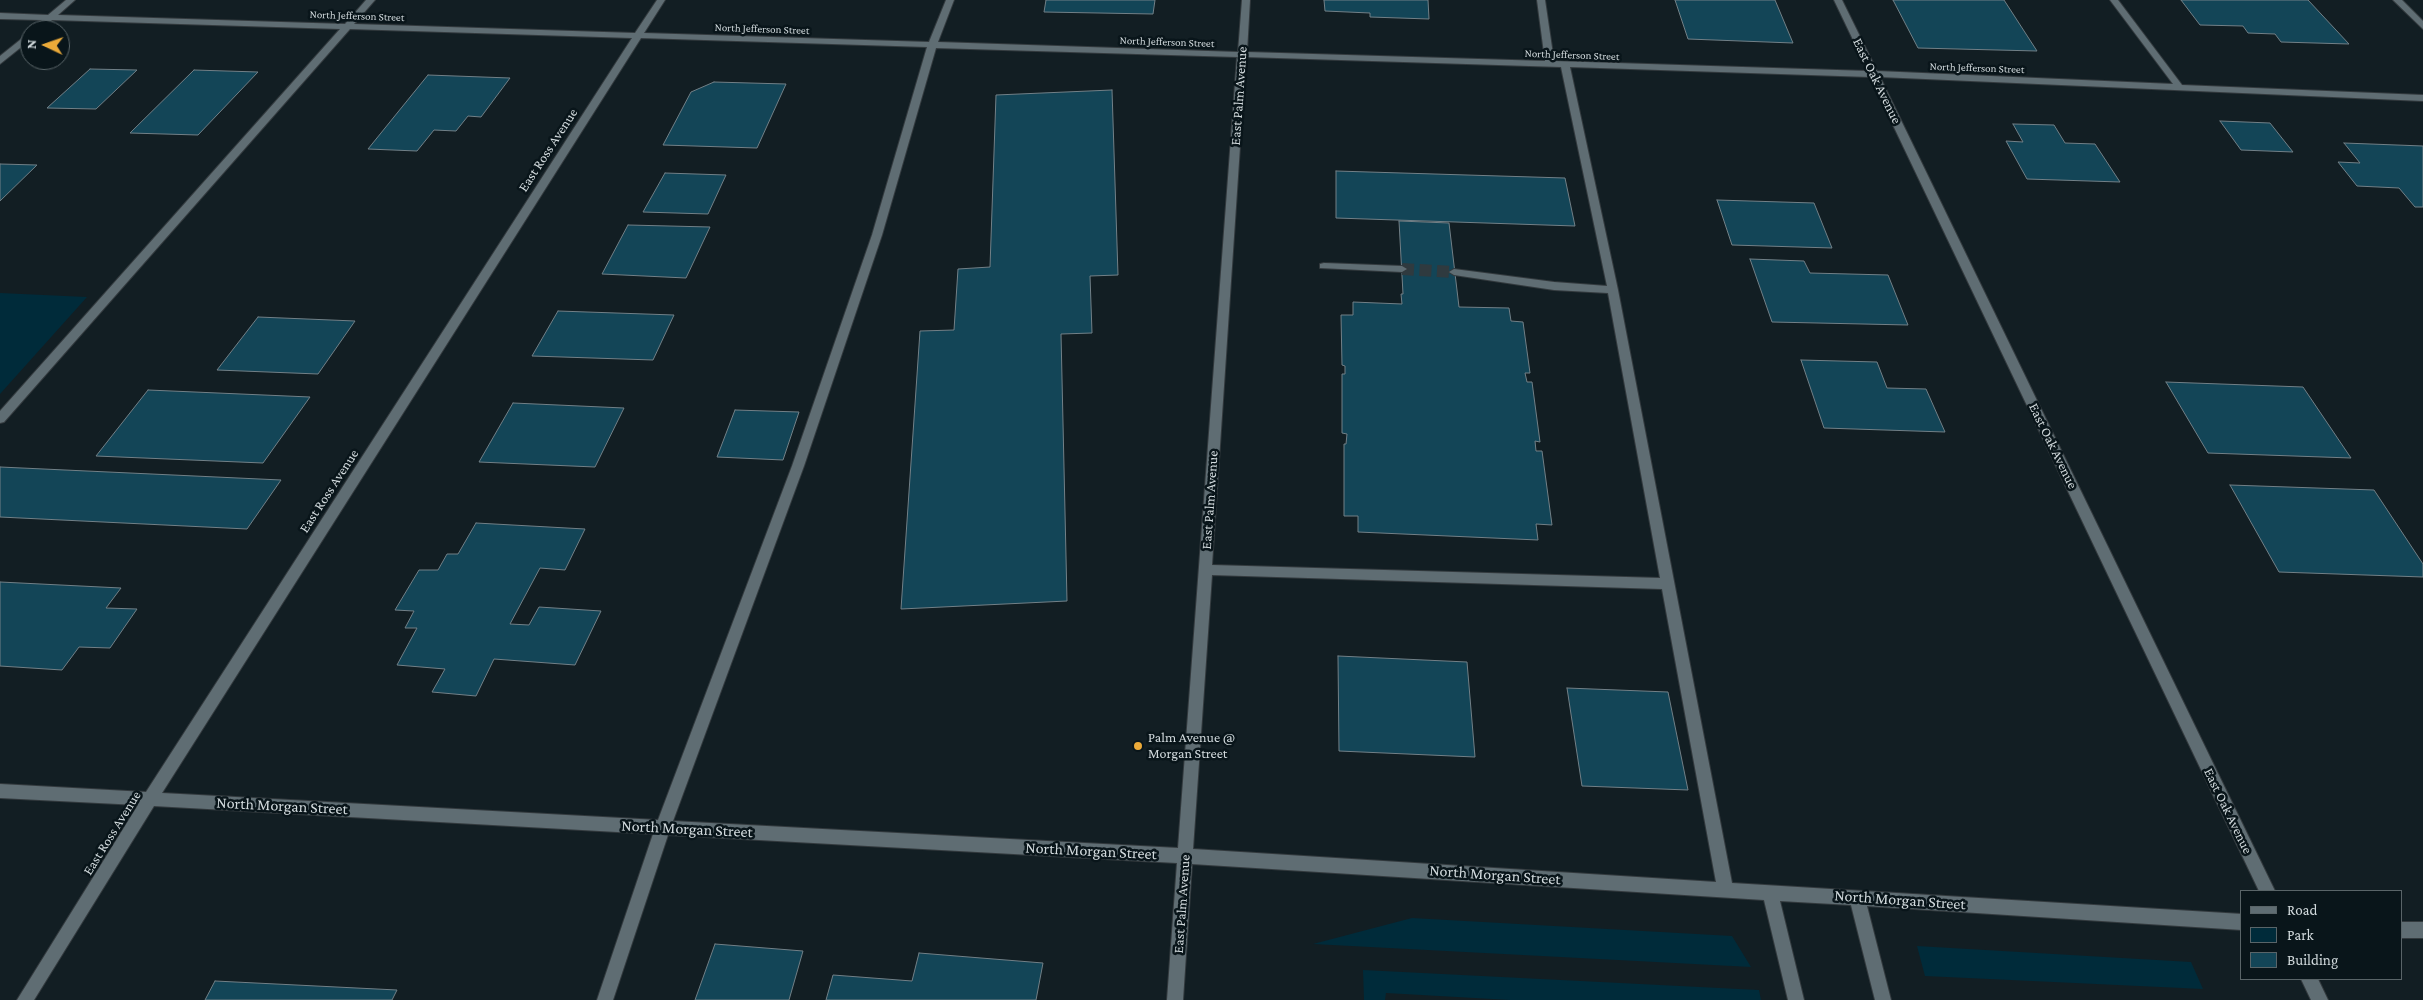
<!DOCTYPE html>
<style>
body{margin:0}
#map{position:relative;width:2423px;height:1000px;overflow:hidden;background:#121e23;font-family:"Crimson Pro",serif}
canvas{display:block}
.legend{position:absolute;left:2240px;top:890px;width:162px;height:90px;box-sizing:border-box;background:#09151a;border:1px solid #596468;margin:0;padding:6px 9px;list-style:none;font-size:15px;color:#d2dadd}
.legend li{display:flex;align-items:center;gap:10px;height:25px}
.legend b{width:25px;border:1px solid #596468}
.north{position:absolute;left:20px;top:20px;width:50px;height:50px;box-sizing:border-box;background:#09151a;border:1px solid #596468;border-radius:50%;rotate:273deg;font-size:14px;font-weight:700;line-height:20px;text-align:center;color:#d2dadd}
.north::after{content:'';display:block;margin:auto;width:18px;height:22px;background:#ebaa39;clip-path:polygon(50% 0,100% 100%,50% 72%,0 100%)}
</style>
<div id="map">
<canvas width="2423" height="1000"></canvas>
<ul class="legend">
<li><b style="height:6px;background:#5f6d73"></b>Road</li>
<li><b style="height:14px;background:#002b3a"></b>Park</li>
<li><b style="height:14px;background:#134557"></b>Building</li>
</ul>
<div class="north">N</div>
</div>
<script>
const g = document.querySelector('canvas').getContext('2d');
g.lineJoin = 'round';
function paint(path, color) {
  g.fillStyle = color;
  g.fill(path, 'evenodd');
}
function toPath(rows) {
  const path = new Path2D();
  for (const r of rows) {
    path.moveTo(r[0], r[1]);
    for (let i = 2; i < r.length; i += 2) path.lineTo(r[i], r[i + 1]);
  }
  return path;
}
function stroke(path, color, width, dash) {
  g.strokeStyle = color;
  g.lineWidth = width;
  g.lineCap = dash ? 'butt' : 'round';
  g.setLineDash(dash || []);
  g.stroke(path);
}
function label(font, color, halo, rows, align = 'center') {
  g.font = font + ' "Crimson Pro",serif';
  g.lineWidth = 5;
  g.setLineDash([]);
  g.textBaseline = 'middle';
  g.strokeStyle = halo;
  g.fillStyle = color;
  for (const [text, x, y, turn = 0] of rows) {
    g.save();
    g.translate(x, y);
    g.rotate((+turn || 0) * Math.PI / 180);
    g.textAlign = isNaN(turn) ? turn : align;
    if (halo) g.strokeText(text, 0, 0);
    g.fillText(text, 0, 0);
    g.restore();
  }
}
const green = toPath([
 [0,293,87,297,0,394],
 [1412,918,1732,936,1751,967,1313,944],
 [1917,946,2191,962,2203,989,1925,976],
 [1363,970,1759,990,1761,1000,1510,1000,1386,993,1385,1000,1364,1000]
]);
const building = toPath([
 [1046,0,1155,0,1153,14,1044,12,1046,0],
 [1324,0,1428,0,1429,19,1370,17,1370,13,1325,11,1324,0],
 [1675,0,1775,0,1793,43,1688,39,1675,0],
 [1893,0,2004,0,2037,51,1918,48,1893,0],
 [2181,0,2308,0,2349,44,2281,42,2275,34,2248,33,2243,26,2200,25,2181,0],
 [90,69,137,70,96,109,47,108,90,69],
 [194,70,258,72,198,135,130,133,194,70],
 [428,75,510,78,481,117,468,116,456,131,434,130,417,151,368,149,428,75],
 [714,82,786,84,757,148,663,145,691,92,714,82],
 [1112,90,1118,275,1090,276,1092,333,1061,334,1067,601,901,609,920,331,954,330,958,269,990,267,996,95,1112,90],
 [2220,121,2270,123,2293,152,2241,150,2220,121],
 [2013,124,2054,125,2065,143,2095,144,2120,182,2027,179,2006,141,2023,142,2013,124],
 [2344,143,2423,146,2423,207,2415,207,2399,188,2357,186,2338,162,2360,163,2344,143],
 [0,164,37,165,0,201,0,164],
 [1336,171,1565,178,1575,226,1336,218,1336,171],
 [665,173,726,175,708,214,643,212,665,173],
 [1717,200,1814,203,1832,248,1732,245,1717,200],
 [1399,221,1449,223,1459,307,1509,308,1511,321,1523,322,1530,373,1525,373,1527,382,1532,382,1540,442,1535,441,1536,451,1542,451,1552,525,1536,524,1538,540,1358,532,1358,516,1344,516,1344,444,1346,444,1347,434,1342,433,1342,374,1345,374,1345,366,1342,365,1341,315,1353,315,1353,302,1402,304,1401,294,1403,294,1399,221],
 [628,225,710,227,686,278,602,274,628,225],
 [1750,259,1804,261,1810,273,1888,275,1908,325,1772,322,1750,259],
 [558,311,674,315,653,360,532,356,558,311],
 [258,317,355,321,318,374,217,370,258,317],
 [1801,360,1877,362,1887,388,1926,389,1945,432,1824,428,1801,360],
 [2166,382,2303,387,2351,458,2208,453,2166,382],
 [148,390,310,397,263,463,96,456,148,390],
 [513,403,624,408,595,467,479,462,513,403],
 [735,410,799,412,783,460,717,457,735,410],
 [0,467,281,480,247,529,0,517,0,467],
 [2230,485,2374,490,2423,564,2423,577,2279,572,2230,485],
 [476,523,585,529,565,570,540,568,510,624,529,625,539,607,601,611,575,665,494,659,476,696,432,692,445,669,397,665,417,628,405,628,414,611,395,610,419,570,438,570,447,554,458,554,476,523],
 [0,582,121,588,106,608,137,609,110,648,79,647,62,670,0,666,0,582],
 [1338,656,1467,662,1475,757,1339,751,1338,656],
 [1567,688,1668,692,1688,790,1582,786,1567,688],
 [715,944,803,951,789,1000,695,1000,715,944],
 [919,953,1043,963,1036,1000,826,1000,833,975,912,981,919,953],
 [215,981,397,990,392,1000,205,1000,215,981]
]);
const minorTunnel = toPath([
 [1402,269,1454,272]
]);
const minor = toPath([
 [66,0,75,0,58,15,345,24,366,0,375,0,354,24,635,33,657,0,665,0,644,33,929,42,946,0,954,0,938,42,1238,52,1242,0,1250,0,1247,52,1545,61,1537,0,1545,0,1554,61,1868,71,1834,0,1842,0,1877,71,2173,84,2110,0,2118,0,2182,85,2423,95,2423,101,1880,77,2275,891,2259,891,1870,77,1570,67,1618,290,1732,883,2242,914,2242,930,1867,906,1891,1000,1875,1000,1851,905,1780,901,1804,1000,1788,1000,1764,900,1192,864,1183,1000,1167,1000,1177,863,668,835,613,1000,597,1000,653,834,154,806,34,1000,17,1000,138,805,0,798,0,784,146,792,632,38,350,29,4,422,0,423,0,411,340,29,52,20,40,30,31,30,42,20,0,19,0,13,48,15,66,0],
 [641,38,927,47,872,235,792,466,658,820,162,793,641,38],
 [936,48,1237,57,1178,848,673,821,804,466,882,235,936,48],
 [1246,57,1561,67,1607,286,1554,282,1454,269,1449,272,1454,275,1554,290,1608,293,1660,578,1212,565,1246,57],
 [1212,575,1662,589,1716,882,1193,849,1212,575],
 [2393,0,2402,0,2423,21,2423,29,2393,0],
 [30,32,30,40,0,64,0,56,30,32],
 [1324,263,1402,266,1407,269,1402,272,1320,268,1320,264,1324,263],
 [2402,922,2423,922,2423,938,2402,938,2402,922],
 [2301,979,2318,979,2328,1000,2311,1000,2301,979]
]);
const markers = [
 [1138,746,5,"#ebaa39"]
];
const farStreetnames = [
 ["North Jefferson Street",357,16,2],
 ["North Jefferson Street",762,29,2],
 ["North Jefferson Street",1167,42,2],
 ["North Jefferson Street",1572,55,2],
 ["North Jefferson Street",1977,68,2]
];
const streetNames = [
 ["East Oak Avenue",1877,81,64],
 ["East Palm Avenue",1239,96,-86],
 ["East Ross Avenue",548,150,-57],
 ["East Oak Avenue",2053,446,64],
 ["East Ross Avenue",329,491,-57],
 ["East Palm Avenue",1210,500,-86],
 ["East Oak Avenue",2228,811,64],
 ["East Ross Avenue",112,833,-58],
 ["East Palm Avenue",1182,904,-86]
];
const poiNames = [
 ["Palm Avenue @",1148,738],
 ["Morgan Street",1148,754]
];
const nearStreetnames = [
 ["North Morgan Street",282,806,3],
 ["North Morgan Street",687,829,3],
 ["North Morgan Street",1091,851,3],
 ["North Morgan Street",1495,875,4],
 ["North Morgan Street",1900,900,4]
];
paint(green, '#002b3a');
paint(building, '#134557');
stroke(building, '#728087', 1);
stroke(minorTunnel, '#2f3a3f', 12, [12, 5.5]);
stroke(minor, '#333a3e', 2);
paint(minor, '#5f6d73');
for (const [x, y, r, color] of markers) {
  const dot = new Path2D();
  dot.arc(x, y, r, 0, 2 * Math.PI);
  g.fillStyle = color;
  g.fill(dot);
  stroke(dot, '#09151a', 2);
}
label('11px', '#d2dadd', '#09151a', farStreetnames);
label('14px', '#d2dadd', '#09151a', streetNames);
label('14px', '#d2dadd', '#09151a', poiNames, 'left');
label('16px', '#d2dadd', '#09151a', nearStreetnames);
</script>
